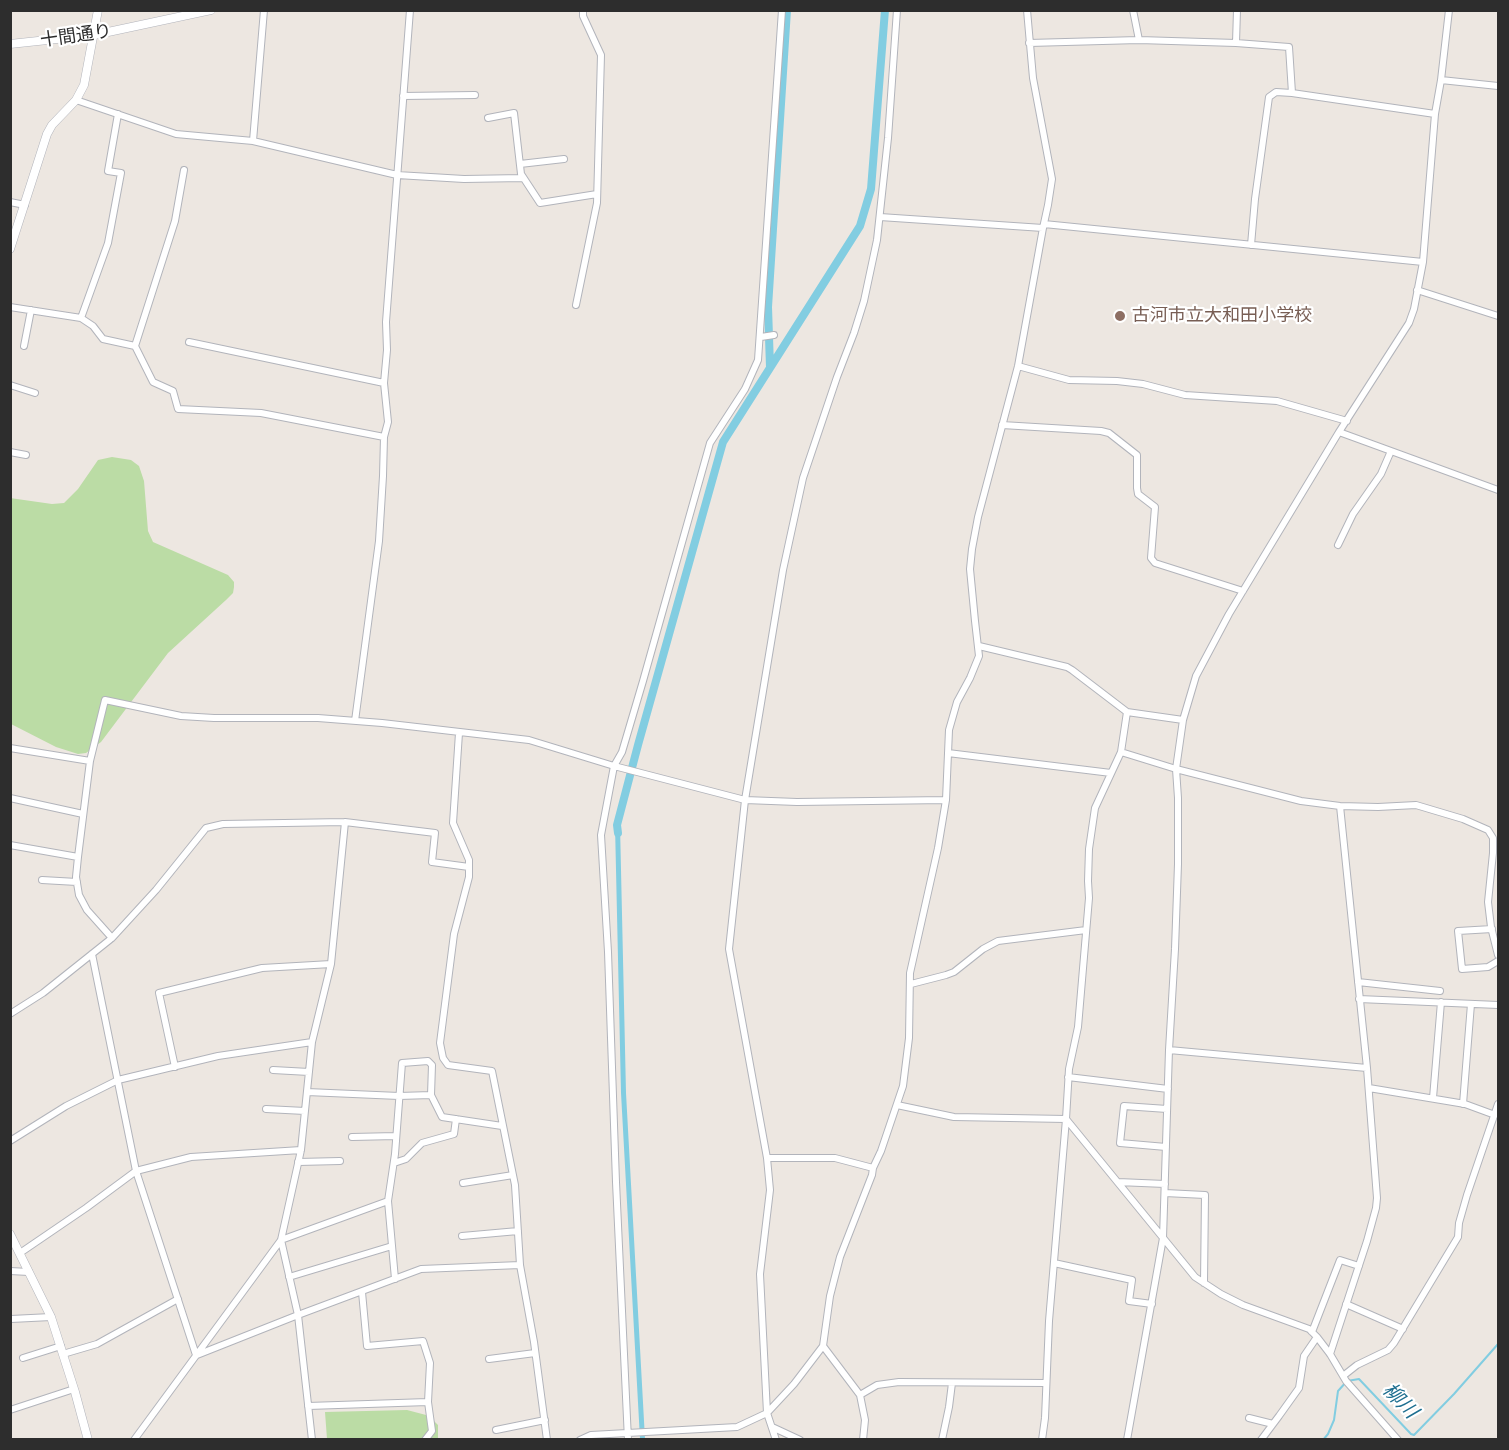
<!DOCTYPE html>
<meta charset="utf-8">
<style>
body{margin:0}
#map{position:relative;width:1509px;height:1450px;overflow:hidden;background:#ede7e1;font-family:Cabin,sans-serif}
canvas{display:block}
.frame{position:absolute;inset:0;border:12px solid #2d2d2d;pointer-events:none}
</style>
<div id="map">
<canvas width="1509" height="1450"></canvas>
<div class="frame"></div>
</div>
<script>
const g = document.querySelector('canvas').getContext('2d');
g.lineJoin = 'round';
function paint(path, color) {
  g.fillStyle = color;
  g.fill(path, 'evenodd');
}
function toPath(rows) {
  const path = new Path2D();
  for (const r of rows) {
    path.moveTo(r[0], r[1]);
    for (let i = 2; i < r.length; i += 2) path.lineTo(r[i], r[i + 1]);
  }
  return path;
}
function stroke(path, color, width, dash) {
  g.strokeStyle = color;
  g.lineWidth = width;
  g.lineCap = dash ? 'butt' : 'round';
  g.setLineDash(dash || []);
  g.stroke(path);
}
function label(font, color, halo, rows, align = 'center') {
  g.font = font + ' Cabin,"Noto Sans JP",sans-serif';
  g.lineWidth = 4.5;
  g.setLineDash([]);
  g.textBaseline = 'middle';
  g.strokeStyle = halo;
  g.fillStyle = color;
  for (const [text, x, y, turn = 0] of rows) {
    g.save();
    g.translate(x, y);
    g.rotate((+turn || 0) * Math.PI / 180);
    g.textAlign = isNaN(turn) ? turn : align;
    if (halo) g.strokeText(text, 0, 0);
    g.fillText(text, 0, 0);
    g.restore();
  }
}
const green = toPath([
 [112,457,131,460,139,466,144,481,148,531,153,542,228,575,234,582,234,587,233,593,226,600,168,653,101,742,86,753,78,754,56,747,11,724,10,498,52,504,64,503,78,489,98,460],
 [407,1410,426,1415,432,1419,438,1425,438,1439,327,1439,325,1412]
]);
const water = toPath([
 [615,825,620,825,626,1093,645,1439,640,1439,621,1093]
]);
const stream = toPath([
 [1323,1440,1328,1434,1334,1420,1338,1391,1347,1381,1359,1379,1411,1434,1414,1435,1454,1394,1498,1344]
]);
const canal = toPath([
 [770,367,768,307,787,10],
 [618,833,617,825,638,745,723,442,860,226,871,189,885,10]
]);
const minor = toPath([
 [1133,10,1139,40],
 [1029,43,1139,40,1236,43,1289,47,1292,93],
 [1236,43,1237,10],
 [1441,80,1498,86],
 [403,96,475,95],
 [76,100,176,134,253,141,397,175,464,179,523,178],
 [488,118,514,113,521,174,540,203,597,194],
 [253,141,264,10],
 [520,164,564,159],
 [184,170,175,221,135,346,153,382,173,391,178,409,261,413,384,437],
 [10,202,25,205],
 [880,217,1043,228],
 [1044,224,1423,262],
 [1251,245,1255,199,1269,97,1276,92,1292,93,1435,114],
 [1417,290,1498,316],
 [576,305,597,203,601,55,583,16,583,10],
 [10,307,81,318,108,243,121,173,108,171,118,114],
 [81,318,93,326,103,339,135,346],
 [761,337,774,335],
 [189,342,384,383],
 [24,346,31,310],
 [1018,366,1069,380,1117,381,1143,384,1185,395,1277,401,1347,421],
 [10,385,35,393],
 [1002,425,1101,431,1109,433,1137,455,1137,488,1138,494,1155,507,1151,558,1155,563,1243,591],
 [1339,432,1498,490],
 [10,452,26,455],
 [1338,545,1353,514,1381,474,1391,451],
 [979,646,1067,667,1072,670,1127,712,1183,720],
 [355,721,379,541,383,476,384,437,388,422,384,383,387,350,386,322,410,10],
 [459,733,453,823,469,860,469,877,454,934,440,1043,443,1058,448,1065,492,1071,515,1185,520,1265,534,1342,547,1440],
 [10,748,90,761],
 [1121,752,1176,769,1301,801,1340,806,1378,807,1416,805,1463,819,1488,830,1493,838,1493,853,1488,902,1491,927,1498,955],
 [948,753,1111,773],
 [10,798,83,814],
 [10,845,78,857],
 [42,880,77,882],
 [1492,929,1458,931,1462,969,1488,967,1498,961],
 [112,938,87,910,79,895,76,877,78,857,90,761,105,700,181,716,214,718,318,718,382,723,529,740,614,766,745,800,797,802,946,800],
 [92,954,136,1171,196,1355],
 [1358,982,1440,991],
 [911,984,946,975,954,972,983,949,998,941,1086,930],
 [1359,999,1498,1005],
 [10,1014,43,993,112,938,156,890,206,828,223,824,345,822,435,833,432,862,469,867],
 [1169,1050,1367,1068],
 [175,1067,159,993,262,968,331,964],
 [273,1070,309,1072],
 [1068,1077,1168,1089],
 [1369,1088,1465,1104,1495,1115],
 [307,1092,399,1096,431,1095],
 [1433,1098,1441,1002],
 [1463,1104,1471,1004],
 [897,1105,954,1117,1066,1119,1195,1277,1221,1294,1243,1305,1309,1329,1317,1337,1330,1354,1346,1381,1398,1440],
 [266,1109,305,1111],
 [352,1137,396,1136],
 [10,1141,66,1106,118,1080,218,1056,312,1042],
 [1166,1147,1120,1143,1124,1106,1167,1109],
 [767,1158,835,1158,873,1168],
 [298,1162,340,1161],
 [394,1163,406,1159,422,1143,454,1134,456,1119],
 [1118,1182,1165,1184],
 [463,1183,513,1175],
 [1165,1193,1205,1195,1204,1283],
 [462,1236,518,1231],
 [281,1240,298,1315,312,1440],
 [281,1240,388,1201],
 [20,1253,86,1208,136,1171,191,1157,301,1150],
 [1054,1263,1132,1280,1129,1301,1152,1304],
 [10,1271,29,1272],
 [289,1277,392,1246],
 [395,1279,388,1201,395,1154,402,1063,428,1061,432,1065,431,1095,442,1117,502,1126],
 [362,1292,367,1346,423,1341,430,1363,428,1402,432,1431,425,1440],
 [1346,1304,1403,1329],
 [11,1319,51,1317],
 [1312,1332,1340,1260,1359,1266],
 [823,1346,860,1395,865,1420,863,1440],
 [63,1354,97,1344,178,1299],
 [1330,1354,1367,1241,1376,1208,1377,1198,1367,1068,1340,806],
 [197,1355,298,1315,421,1269,520,1265],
 [23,1358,61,1346],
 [489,1359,535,1353],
 [1343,1376,1357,1365,1388,1350,1394,1343,1458,1237,1459,1223,1467,1195,1498,1104],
 [860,1395,877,1385,899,1382,1046,1383],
 [308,1406,428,1402],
 [10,1410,74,1389],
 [1249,1418,1273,1424],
 [772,1427,800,1440],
 [496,1430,545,1420],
 [134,1440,281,1240,301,1150,312,1042,331,964,345,822],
 [580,1440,591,1435,737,1427,767,1413,794,1384,823,1346,830,1296,840,1257,872,1175,873,1168,881,1151,903,1086,909,1038,910,973,938,848,946,800,949,730,957,702,970,678,979,656,975,621,970,569,972,549,978,517,1018,366,1043,228,1048,205,1052,179,1033,78,1027,10],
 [628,1440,616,1182,608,952,601,835,614,766,622,752,643,681,710,443,745,389,758,360,782,10],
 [776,1440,767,1413,760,1274,770,1190,767,1158,729,949,745,800,783,570,803,478,837,377,854,333,864,301,877,240,888,138,897,10],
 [942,1440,949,1407,952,1383],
 [1042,1440,1045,1418,1049,1321,1066,1119,1069,1069,1078,1027,1089,898,1088,881,1089,849,1095,808,1121,752,1127,712],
 [1127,1440,1163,1238,1169,1050,1175,949,1178,864,1178,798,1176,769,1183,720,1196,676,1229,614,1339,432,1409,323,1414,309,1423,262,1435,114,1441,80,1449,10],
 [1261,1440,1279,1416,1299,1388,1304,1356,1317,1337]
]);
const tertiary = toPath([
 [10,44,94,35,211,10],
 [10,249,47,134,52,125,76,100,84,85,98,10],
 [10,1234,51,1317,75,1392,88,1440]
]);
const markers = [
 [1120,316,6,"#8d6e63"]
];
const streetNames = [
 ["十間通り",76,36,-8]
];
const educationNames = [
 ["古河市立大和田小学校",1132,316]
];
const waterNames = [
 ["柳川",1400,1401,46]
];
paint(green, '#bbdca5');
paint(water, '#82cde1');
stroke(stream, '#82cde1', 2);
stroke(canal, '#82cde1', 8);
stroke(minor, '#b2b4bb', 8);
stroke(tertiary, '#b2b4bb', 9);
stroke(minor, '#fff', 6);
stroke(tertiary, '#fff', 8);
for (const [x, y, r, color] of markers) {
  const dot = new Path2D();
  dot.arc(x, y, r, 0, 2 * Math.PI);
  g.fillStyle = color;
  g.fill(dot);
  stroke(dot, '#fff', 2);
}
label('18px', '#2d2d2d', '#fff', streetNames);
label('18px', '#785e54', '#fff', educationNames, 'left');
label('italic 20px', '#1e6f90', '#fff', waterNames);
</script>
